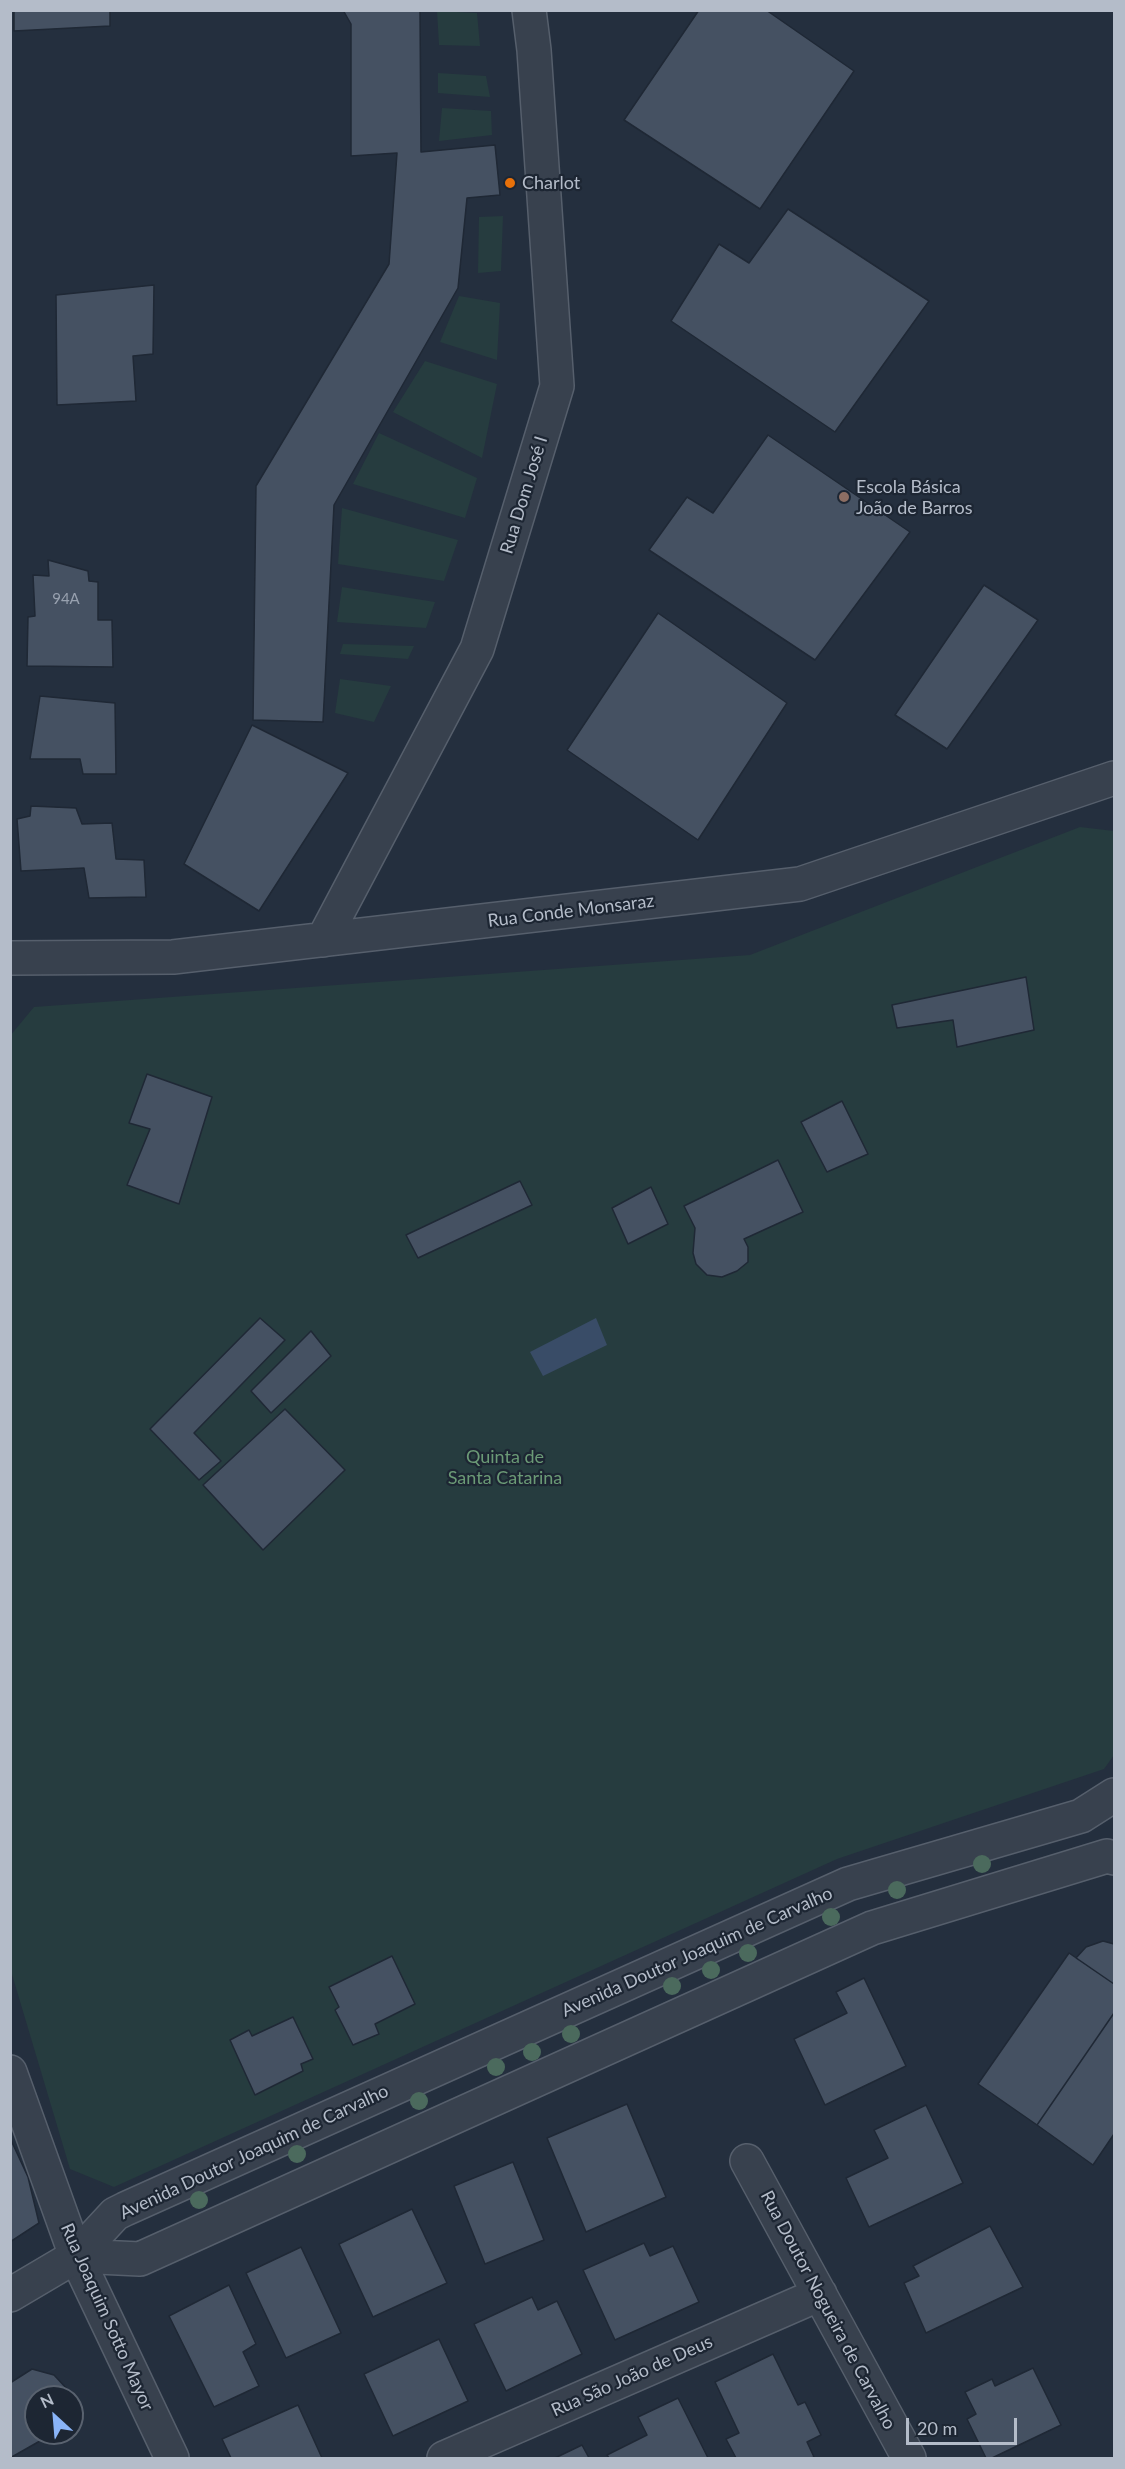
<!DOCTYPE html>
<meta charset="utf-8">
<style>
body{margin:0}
#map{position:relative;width:1125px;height:2469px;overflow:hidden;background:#242f3e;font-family:Lato,sans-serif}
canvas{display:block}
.frame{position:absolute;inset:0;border:12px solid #b4bcc9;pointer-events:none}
.north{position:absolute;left:24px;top:2385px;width:60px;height:60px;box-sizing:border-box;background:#1d2633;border:2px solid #59626f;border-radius:50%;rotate:334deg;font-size:16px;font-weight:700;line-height:24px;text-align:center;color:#b4bcc9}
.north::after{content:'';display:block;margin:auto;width:21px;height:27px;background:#8ab4f8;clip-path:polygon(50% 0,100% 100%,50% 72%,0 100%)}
.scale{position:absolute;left:906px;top:2418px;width:111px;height:27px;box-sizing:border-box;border:3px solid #b4bcc9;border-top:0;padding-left:8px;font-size:18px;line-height:21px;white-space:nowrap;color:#b4bcc9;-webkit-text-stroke:4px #1d2633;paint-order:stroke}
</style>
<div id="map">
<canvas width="1125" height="2469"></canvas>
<div class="frame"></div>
<div class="north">N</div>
<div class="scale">20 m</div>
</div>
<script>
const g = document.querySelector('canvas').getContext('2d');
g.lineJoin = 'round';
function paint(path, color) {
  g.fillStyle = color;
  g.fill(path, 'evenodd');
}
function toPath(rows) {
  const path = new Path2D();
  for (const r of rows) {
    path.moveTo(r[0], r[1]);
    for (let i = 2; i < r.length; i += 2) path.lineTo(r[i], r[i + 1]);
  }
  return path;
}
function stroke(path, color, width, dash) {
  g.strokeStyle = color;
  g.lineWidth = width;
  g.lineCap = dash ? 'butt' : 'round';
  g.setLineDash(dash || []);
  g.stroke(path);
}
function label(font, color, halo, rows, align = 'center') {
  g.font = font + ' Lato,sans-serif';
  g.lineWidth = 4.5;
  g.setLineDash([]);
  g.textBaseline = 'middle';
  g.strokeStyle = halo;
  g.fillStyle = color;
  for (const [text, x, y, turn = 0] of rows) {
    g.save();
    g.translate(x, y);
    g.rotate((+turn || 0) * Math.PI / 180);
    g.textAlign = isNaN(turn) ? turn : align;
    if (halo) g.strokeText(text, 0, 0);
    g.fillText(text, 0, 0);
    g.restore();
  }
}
const green = toPath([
 [437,11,477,13,480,46,439,45],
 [438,73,486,76,490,97,438,93],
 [442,108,491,111,492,135,439,141],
 [503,216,501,271,478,273,479,217],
 [459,296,500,303,497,360,440,342],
 [425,361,497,384,482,458,393,412],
 [379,433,477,478,465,518,353,484],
 [342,508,458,540,444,581,338,564],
 [342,587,435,602,426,628,337,622],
 [343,644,414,646,408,659,340,654],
 [340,679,391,686,374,722,335,713],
 [1080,827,1114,831,1114,1755,1104,1769,837,1859,114,2187,70,2169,11,1971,10,1036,34,1007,750,955]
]);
const water = toPath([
 [596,1318,607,1345,543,1376,530,1352]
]);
const building = toPath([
 [14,10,110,10,110,26,14,31,14,10],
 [343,10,420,10,421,152,495,145,500,195,467,198,458,288,334,505,323,722,253,720,256,486,389,264,397,153,351,156,351,24,343,10],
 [699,10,766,10,854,71,760,209,624,120,699,10],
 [788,209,929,301,835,432,671,321,719,244,749,263,788,209],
 [154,285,153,354,133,356,136,401,57,405,56,295,154,285],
 [768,435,910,532,815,660,649,550,687,497,713,513,768,435],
 [48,560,88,571,89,581,98,582,98,620,112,620,113,667,27,666,28,617,35,616,33,575,49,576,48,560],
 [984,585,1038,620,947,749,895,715,984,585],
 [658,613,787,703,698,840,567,750,658,613],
 [40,696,115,703,116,774,83,774,80,759,30,759,40,696],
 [252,725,348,773,259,911,184,864,252,725],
 [31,806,76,808,82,824,112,823,116,859,144,860,146,897,89,898,84,868,21,871,17,819,30,816,31,806],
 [1026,977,1034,1030,957,1047,953,1020,897,1028,892,1005,1026,977],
 [147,1074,212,1097,179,1204,127,1185,150,1129,129,1123,147,1074],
 [842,1101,868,1154,827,1172,801,1122,842,1101],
 [778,1160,803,1212,744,1239,748,1247,748,1262,737,1271,722,1277,707,1275,696,1264,693,1253,695,1228,684,1206,778,1160],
 [520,1181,532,1205,418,1258,406,1235,520,1181],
 [651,1187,668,1224,628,1244,612,1208,651,1187],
 [260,1318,285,1340,194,1433,221,1461,199,1480,150,1429,260,1318],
 [311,1331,331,1356,271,1413,251,1391,311,1331],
 [285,1409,345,1470,263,1550,203,1485,285,1409],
 [1103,1941,1114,1944,1114,1984,1076,1958,1086,1947,1103,1941],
 [1069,1953,1114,1984,1114,2013,1037,2125,978,2084,1069,1953],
 [392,1956,415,2004,375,2024,379,2034,353,2045,335,2010,339,2007,329,1987,392,1956],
 [864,1978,906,2066,825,2105,794,2039,847,2013,836,1992,864,1978],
 [1114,2013,1114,2134,1093,2165,1037,2125,1114,2013],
 [293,2017,313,2059,301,2064,303,2071,255,2095,230,2040,249,2030,252,2036,293,2017],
 [627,2104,666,2197,586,2232,547,2138,627,2104],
 [926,2105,963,2183,869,2227,846,2178,888,2158,874,2130,926,2105],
 [10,2138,28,2177,39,2223,10,2242,10,2138],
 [513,2162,544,2240,485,2264,454,2186,513,2162],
 [412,2209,447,2283,373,2317,339,2244,412,2209],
 [990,2226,1023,2287,926,2333,904,2283,919,2276,913,2266,990,2226],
 [644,2243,650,2256,673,2246,699,2302,615,2340,583,2270,644,2243],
 [301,2247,341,2333,286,2358,246,2273,301,2247],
 [229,2285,256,2344,243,2352,259,2386,214,2407,169,2316,229,2285],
 [532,2297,538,2310,557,2301,582,2354,506,2391,474,2324,532,2297],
 [439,2339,468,2401,393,2436,364,2374,439,2339],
 [773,2354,798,2405,805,2402,821,2435,807,2442,814,2457,811,2458,736,2458,726,2439,739,2433,715,2382,773,2354],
 [1033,2368,1061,2425,992,2458,986,2458,967,2419,976,2414,965,2392,992,2379,995,2386,1033,2368],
 [32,2369,54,2375,67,2389,66,2397,36,2397,36,2433,54,2433,10,2458,10,2383,32,2369],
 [678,2398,708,2458,609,2458,607,2455,647,2435,638,2417,678,2398],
 [298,2405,322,2458,231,2458,222,2439,298,2405],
 [582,2445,589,2458,555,2458,582,2445]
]);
const minor = toPath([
 [323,940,477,649,557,386,534,50,529,10],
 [10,958,173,957,800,884,1114,778],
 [10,2072,76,2256,172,2458],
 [747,2161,909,2458],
 [444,2458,820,2294]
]);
const tertiary = toPath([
 [76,2256,140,2259,872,1928,1107,1856,1114,1858],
 [10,2295,76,2256,115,2214,125,2209,848,1884,1081,1816,1114,1795]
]);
const trees = [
 [982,1864],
 [897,1890],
 [831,1917],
 [748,1953],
 [711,1970],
 [672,1986],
 [571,2034],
 [532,2052],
 [496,2067],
 [419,2101],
 [297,2154],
 [199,2200]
];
const markers = [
 [510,183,6,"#e8710a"],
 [844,497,6,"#8d6e63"]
];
const numberNames = [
 ["94A",66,599]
];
const poiNames = [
 ["Charlot",522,183],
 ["Escola Básica",856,487],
 ["João de Barros",856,508]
];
const streetNames = [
 ["Rua Dom José I",524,495,-73],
 ["Rua Conde Monsaraz",571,911,-7],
 ["Avenida Doutor Joaquim de Carvalho",697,1952,-24],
 ["Avenida Doutor Joaquim de Carvalho",254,2152,-25],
 ["Rua Doutor Nogueira de Carvalho",828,2310,62],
 ["Rua Joaquim Sotto Mayor",107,2317,66],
 ["Rua São João de Deus",632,2376,-24]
];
const parkNames = [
 ["Quinta de",505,1457],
 ["Santa Catarina",505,1478]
];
paint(green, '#263c3f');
paint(water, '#394c67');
paint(building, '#455162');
stroke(building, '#1f2835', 1.5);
stroke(minor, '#565f6c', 36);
stroke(tertiary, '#565f6c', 36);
stroke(minor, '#38414e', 33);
stroke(tertiary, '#38414e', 33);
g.fillStyle = '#4b6a5d';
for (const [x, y] of trees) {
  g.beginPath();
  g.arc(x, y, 9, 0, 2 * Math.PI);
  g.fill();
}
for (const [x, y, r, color] of markers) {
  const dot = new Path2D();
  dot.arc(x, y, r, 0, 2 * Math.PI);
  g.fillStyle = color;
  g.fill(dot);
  stroke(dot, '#1d2633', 2);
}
label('15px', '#98a1af', null, numberNames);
label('18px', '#b4bcc9', '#1d2633', poiNames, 'left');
label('18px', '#b4bcc9', '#1d2633', streetNames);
label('18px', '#6b9a76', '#1d2633', parkNames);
</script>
